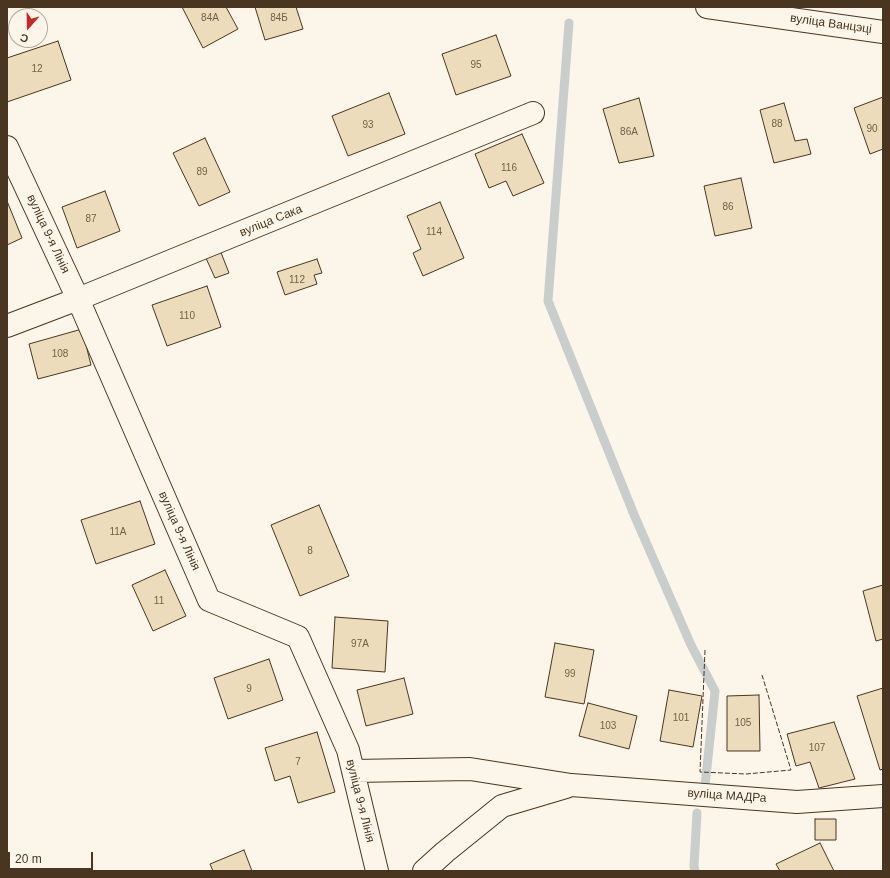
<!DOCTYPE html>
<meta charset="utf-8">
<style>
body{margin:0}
#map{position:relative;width:890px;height:878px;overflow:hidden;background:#fbf6e9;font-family:Arial,sans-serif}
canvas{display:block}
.frame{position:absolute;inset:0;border:8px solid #4a3520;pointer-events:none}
.north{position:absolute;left:8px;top:8px;width:40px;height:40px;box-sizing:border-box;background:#fbf6e9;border:1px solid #b4a999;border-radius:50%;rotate:200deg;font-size:11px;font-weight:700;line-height:16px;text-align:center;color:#4a3520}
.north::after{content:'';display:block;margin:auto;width:14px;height:18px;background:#c62828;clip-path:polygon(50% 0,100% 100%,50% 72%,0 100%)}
.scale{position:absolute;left:8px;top:852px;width:85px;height:18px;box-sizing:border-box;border:2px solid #4a3520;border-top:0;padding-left:5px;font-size:12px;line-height:14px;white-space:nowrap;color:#4a3520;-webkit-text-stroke:3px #fbf6e9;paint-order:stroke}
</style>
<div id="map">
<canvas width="890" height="878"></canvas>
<div class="frame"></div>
<div class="north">С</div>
<div class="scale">20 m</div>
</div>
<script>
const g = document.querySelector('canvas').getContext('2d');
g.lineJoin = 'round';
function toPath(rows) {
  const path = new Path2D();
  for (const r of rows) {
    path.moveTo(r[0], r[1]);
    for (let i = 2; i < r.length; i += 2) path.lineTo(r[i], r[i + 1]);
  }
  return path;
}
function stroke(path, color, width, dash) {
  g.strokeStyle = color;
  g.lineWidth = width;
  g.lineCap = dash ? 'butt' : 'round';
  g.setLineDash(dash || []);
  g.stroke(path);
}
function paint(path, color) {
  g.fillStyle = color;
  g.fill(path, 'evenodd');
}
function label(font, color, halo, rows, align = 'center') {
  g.font = font + ' Arial,sans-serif';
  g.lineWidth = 3;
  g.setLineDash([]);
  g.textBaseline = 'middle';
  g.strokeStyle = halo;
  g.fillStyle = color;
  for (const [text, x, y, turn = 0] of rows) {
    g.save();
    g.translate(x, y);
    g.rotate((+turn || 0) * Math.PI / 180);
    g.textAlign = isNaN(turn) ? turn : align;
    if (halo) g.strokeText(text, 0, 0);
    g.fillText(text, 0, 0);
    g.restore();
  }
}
const stream = toPath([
 [569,23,548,301,635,517,691,645,715,691,705,786],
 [695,871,694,866,697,813]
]);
const building = toPath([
 [182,7,226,7,238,29,203,48,182,7],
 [255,7,296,7,303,29,265,40,255,7],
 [496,35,511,76,456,95,442,54,496,35],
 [58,41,71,80,7,102,7,58,58,41],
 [389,93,405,134,348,156,332,116,389,93],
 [883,97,883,149,870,154,854,108,883,97],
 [639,98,654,156,619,163,603,109,639,98],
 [784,103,795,141,807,139,811,154,774,163,760,110,784,103],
 [522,134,544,183,513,196,506,181,489,188,475,154,522,134],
 [205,138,230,192,199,206,173,153,205,138],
 [741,178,752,228,715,236,704,186,741,178],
 [105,191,120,231,77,248,62,207,105,191],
 [7,201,22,238,7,245,7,201],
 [440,202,464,258,423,276,413,253,421,249,407,216,440,202],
 [220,250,229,273,215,278,205,256,220,250],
 [317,259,322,273,314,275,317,284,285,295,277,272,317,259],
 [207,286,221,327,167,346,152,305,207,286],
 [82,329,91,365,38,379,29,344,82,329],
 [140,501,155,544,96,564,81,520,140,501],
 [319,505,349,576,300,596,271,525,319,505],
 [165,570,186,616,153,631,132,585,165,570],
 [883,585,883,639,876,641,863,591,883,585],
 [335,617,388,621,385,672,332,668,335,617],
 [555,643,594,650,584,704,545,697,555,643],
 [269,659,283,700,228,719,214,678,269,659],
 [404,678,413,714,366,726,357,690,404,678],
 [883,688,883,769,880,770,857,696,883,688],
 [669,690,702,696,693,747,660,741,669,690],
 [759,695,760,751,727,751,727,696,759,695],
 [588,703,637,716,629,749,579,736,588,703],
 [834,722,855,779,819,788,810,762,796,766,787,734,834,722],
 [317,732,335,792,298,803,290,776,275,781,265,748,317,732],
 [815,819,836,819,836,840,815,840,815,819],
 [820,843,834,871,780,871,776,864,820,843],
 [244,850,252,871,213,871,210,864,244,850]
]);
const street = toPath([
 [7,147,78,299,209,600,298,637,348,750,377,871],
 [7,326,78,299,533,113],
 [353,771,470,769,571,785,797,802,883,796],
 [424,871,445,852,502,806,566,787]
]);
const primary = toPath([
 [707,7,883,32]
]);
const fence = toPath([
 [705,650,700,772,746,774,791,770,762,675]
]);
const numberNames = [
 ["84А",210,18],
 ["84Б",279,18],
 ["95",476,65],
 ["12",37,69],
 ["88",777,124],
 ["93",368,125],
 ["90",872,129],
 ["86А",629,132],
 ["116",509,168],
 ["89",202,172],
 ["86",728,207],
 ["87",91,219],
 ["114",434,232],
 ["112",297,280],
 ["110",187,316],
 ["108",60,354],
 ["11А",118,532],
 ["8",310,551],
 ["11",159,601],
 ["97А",360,644],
 ["99",570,674],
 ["9",249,689],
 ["101",681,718],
 ["105",743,723],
 ["103",608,726],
 ["107",817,748],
 ["7",298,762]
];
const streetNames = [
 ["вуліца Ванцэці",831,24,8],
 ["вуліца Сака",271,221,-22],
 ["вуліца 9-я Лінія",48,234,65],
 ["вуліца 9-я Лінія",179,531,66],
 ["вуліца МАДРа",727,796,4],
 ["вуліца 9-я Лінія",360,801,76]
];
stroke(stream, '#c9cecd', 9);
paint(building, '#ecdcbc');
stroke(building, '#4a3520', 1);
stroke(street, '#4a3520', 24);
stroke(primary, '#4a3520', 24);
stroke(street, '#fbf6e9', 22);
stroke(primary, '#fbf6e9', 22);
stroke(fence, '#4a3520', 1, [5, 2]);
label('10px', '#725f47', null, numberNames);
label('12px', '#4a3520', '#fbf6e9', streetNames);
</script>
